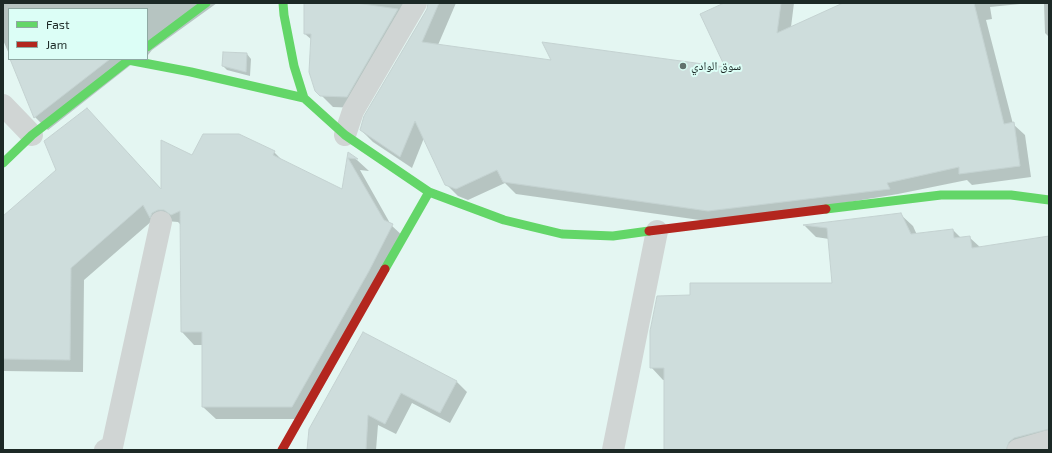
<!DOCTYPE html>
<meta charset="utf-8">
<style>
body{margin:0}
#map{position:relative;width:1052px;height:453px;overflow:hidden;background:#e4f6f2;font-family:"Exo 2",sans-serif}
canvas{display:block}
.frame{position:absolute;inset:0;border:4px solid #1c2926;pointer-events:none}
.legend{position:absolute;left:8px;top:8px;width:140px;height:52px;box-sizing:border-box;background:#dcfef6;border:1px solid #8fa9a3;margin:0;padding:5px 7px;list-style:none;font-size:12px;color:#1c2926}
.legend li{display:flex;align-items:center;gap:8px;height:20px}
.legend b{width:20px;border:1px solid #8fa9a3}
</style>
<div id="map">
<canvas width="1052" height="453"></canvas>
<div class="frame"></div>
<ul class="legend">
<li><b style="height:5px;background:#63d668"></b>Fast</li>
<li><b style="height:5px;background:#b3261e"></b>Jam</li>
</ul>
</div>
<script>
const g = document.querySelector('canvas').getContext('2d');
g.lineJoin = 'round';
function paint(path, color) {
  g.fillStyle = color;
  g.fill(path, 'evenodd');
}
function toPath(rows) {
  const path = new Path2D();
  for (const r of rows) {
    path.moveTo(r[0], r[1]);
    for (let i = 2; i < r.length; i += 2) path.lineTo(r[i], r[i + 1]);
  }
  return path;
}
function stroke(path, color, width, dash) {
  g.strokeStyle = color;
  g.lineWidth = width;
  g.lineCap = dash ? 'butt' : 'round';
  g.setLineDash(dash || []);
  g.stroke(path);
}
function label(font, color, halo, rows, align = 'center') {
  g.font = font + ' "Exo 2","Noto Naskh Arabic",sans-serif';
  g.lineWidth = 4;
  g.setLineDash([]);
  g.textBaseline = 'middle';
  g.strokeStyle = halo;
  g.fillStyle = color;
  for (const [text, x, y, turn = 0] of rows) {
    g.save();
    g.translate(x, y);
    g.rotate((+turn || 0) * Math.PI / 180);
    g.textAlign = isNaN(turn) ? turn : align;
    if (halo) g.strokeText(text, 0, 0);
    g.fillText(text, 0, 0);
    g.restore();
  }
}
const shadow = toPath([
 [3,3,217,3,152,50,148,55,147,60,141,59,132,64,48,130,35,117,11,59,147,59,147,9,9,9,9,54,3,40],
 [305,3,424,3,358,108,333,107,316,90,312,40,305,34],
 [429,3,456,3,438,45,552,61,727,69,727,3,794,3,791,27,844,3,1030,3,990,7,992,19,986,20,1013,124,1025,135,1031,177,972,185,967,180,898,194,721,223,516,194,505,183,468,200,458,196,446,184,424,138,412,168,373,142,361,130,428,10],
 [1044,3,1049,3,1049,37,1045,33],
 [247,54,251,59,250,76,227,70,223,66],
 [87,109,162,190,192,157,274,152,284,162,343,191,349,154,357,160,369,171,360,170,391,225,405,238,305,419,216,419,203,407,203,345,194,345,182,332,181,225,178,222,153,220,84,280,83,372,3,371,3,218,57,170],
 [900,214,913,226,917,235,953,230,961,238,969,237,981,248,1049,237,1049,443,1027,450,665,450,665,380,663,380,651,367,691,296,834,284,829,239,816,237,805,226],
 [364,334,456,381,467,392,450,423,412,403,396,434,378,425,376,450,308,450]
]);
const building = toPath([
 [304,3,356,3,398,9,347,97,320,96,315,91,309,72,311,34,304,34,304,3],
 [428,3,439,3,422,42,551,60,542,42,725,67,700,14,724,3,781,3,777,33,843,3,974,3,1004,124,1014,122,1020,166,959,174,959,167,887,183,890,189,708,211,503,182,497,170,456,189,445,185,415,121,400,157,360,130,364,116,427,9,428,3],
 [223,52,247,53,246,72,222,66,223,52],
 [10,59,110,59,34,118,10,59],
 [87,108,161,189,161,140,192,155,203,134,239,134,275,151,273,155,342,189,348,152,358,159,348,158,384,220,393,224,369,271,292,407,202,407,202,332,181,332,180,211,171,215,164,210,158,210,152,213,150,218,143,205,71,268,70,360,3,359,3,216,56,170,44,141,87,108],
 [901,213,911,234,953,229,954,238,970,236,972,248,1049,236,1049,429,1014,438,1009,442,1006,450,664,450,664,368,650,368,650,331,657,296,690,295,690,283,832,283,827,228,803,225,901,213],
 [363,332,457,381,440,413,401,393,385,424,368,415,366,450,307,450,309,429,363,332]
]);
const street = toPath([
 [3,105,32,135],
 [345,135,353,111,416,3],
 [105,450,112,447,161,222],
 [613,450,657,231],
 [1018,450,1049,441]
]);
const fast = toPath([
 [283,3,284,15,294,66,304,98,345,135,429,192,504,220,562,234,613,236,649,231],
 [147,47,206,3],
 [128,60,191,72,304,98],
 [3,163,32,135,130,59],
 [826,209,941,195,1011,195,1049,200],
 [385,269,429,192]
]);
const jam = toPath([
 [649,231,826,209],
 [282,450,385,269]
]);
const markers = [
 [683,66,4,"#62716d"]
];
const poiNames = [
 ["سوق الوادي",691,66]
];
paint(shadow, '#0003');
paint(building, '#cedddc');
stroke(building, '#c4d2d1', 1);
stroke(street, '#d0d5d4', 22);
stroke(fast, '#63d668', 9);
stroke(jam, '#b3261e', 9);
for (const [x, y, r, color] of markers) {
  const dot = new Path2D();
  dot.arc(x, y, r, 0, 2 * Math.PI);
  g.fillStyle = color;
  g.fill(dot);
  stroke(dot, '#dcfef6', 1.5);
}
label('12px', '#1c2926', '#dcfef6', poiNames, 'left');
</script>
